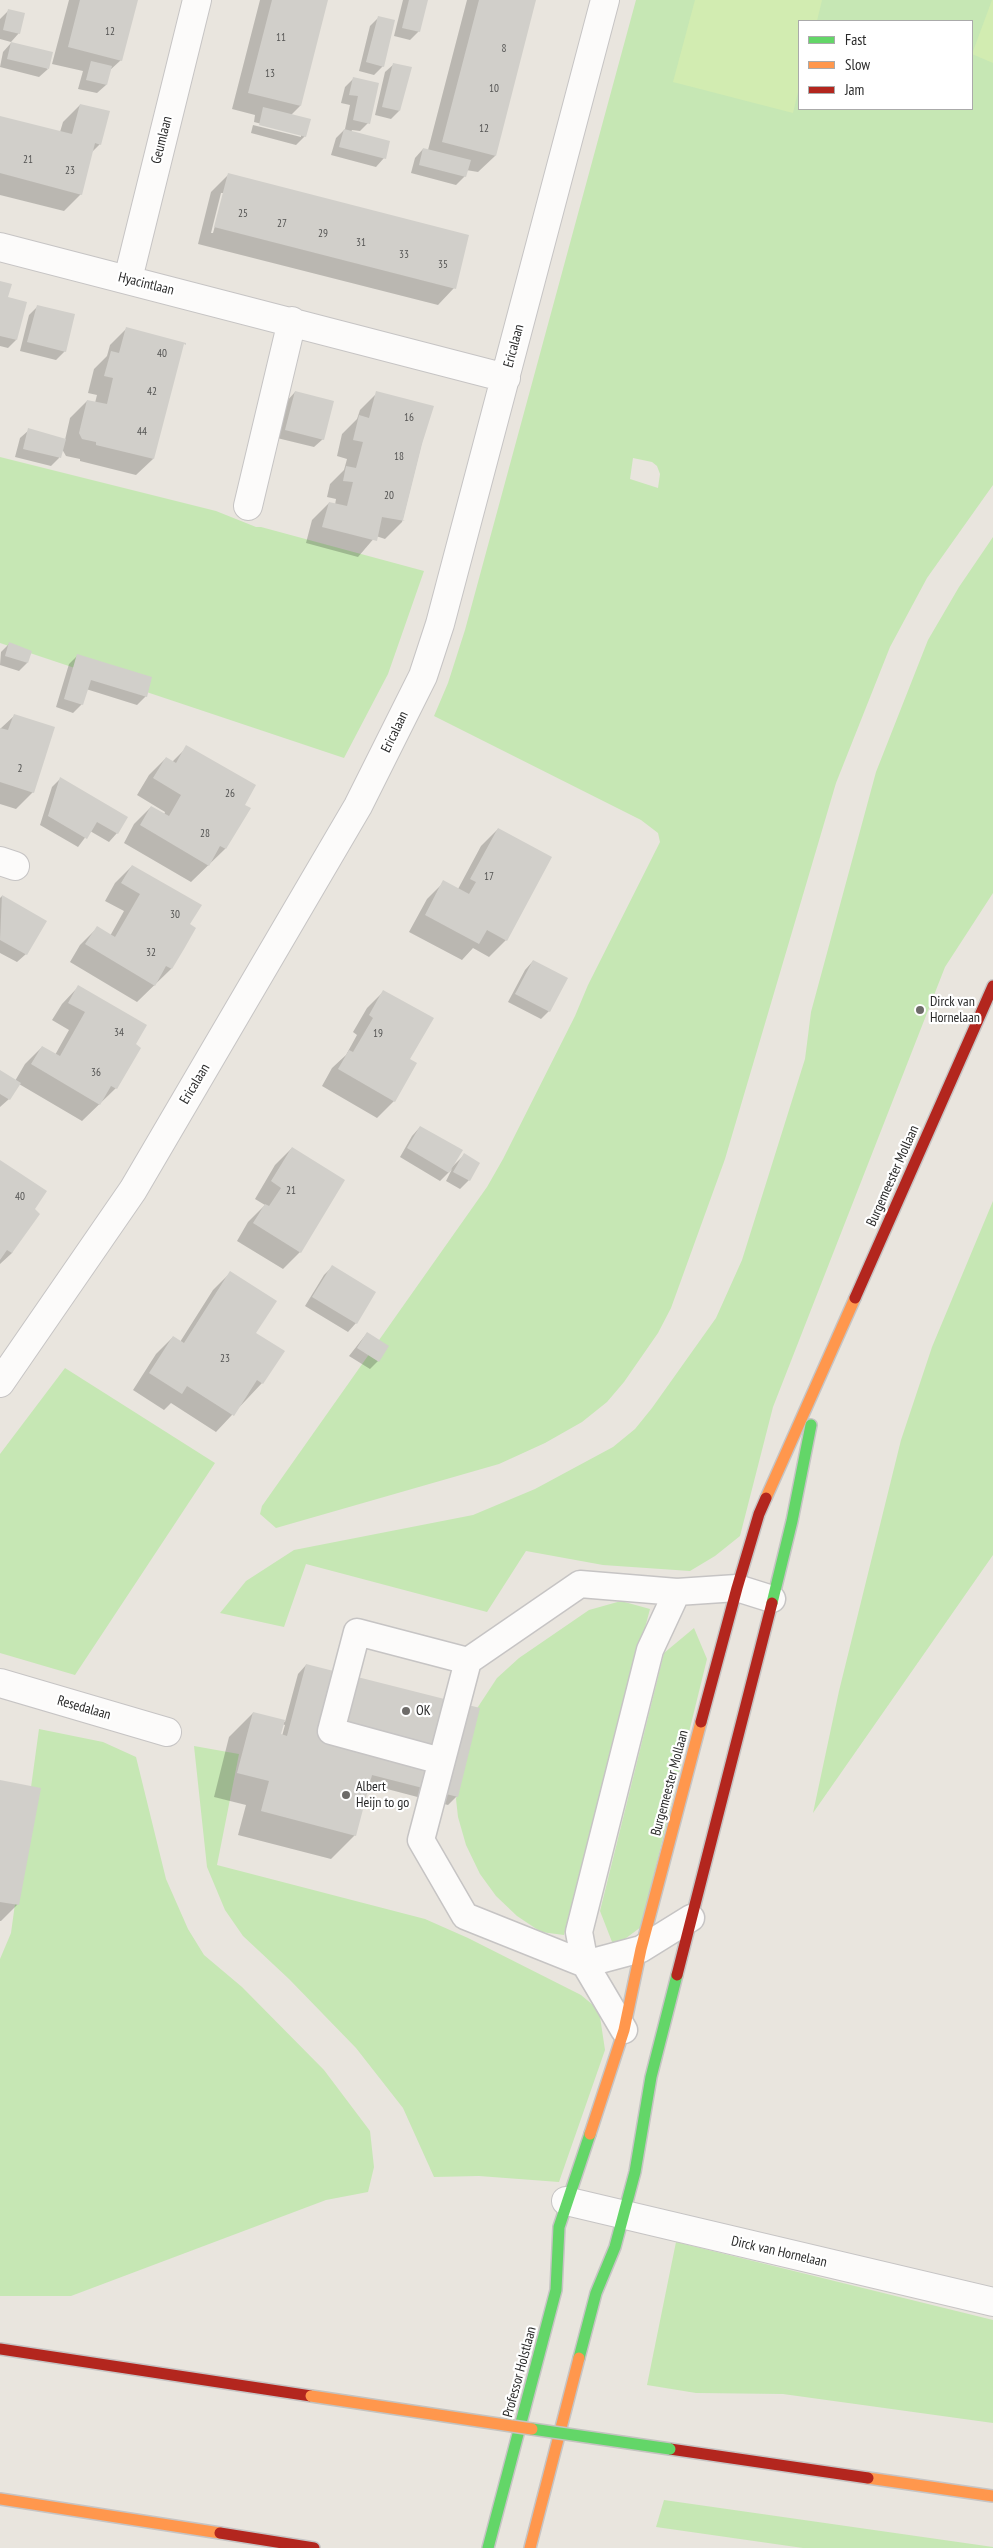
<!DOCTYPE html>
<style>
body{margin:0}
#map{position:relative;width:993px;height:2548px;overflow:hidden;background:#e9e5de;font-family:"PT Sans Narrow",sans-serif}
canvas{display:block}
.legend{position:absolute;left:798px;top:20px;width:175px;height:90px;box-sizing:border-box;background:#fff;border:1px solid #aaa;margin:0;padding:6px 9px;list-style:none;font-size:15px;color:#2a2a2a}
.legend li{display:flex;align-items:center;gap:10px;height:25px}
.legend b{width:25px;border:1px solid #aaa}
</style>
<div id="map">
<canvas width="993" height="2548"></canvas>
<ul class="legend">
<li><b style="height:6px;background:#63d668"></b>Fast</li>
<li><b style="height:6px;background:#ff974d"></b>Slow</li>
<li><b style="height:6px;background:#b3261e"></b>Jam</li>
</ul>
</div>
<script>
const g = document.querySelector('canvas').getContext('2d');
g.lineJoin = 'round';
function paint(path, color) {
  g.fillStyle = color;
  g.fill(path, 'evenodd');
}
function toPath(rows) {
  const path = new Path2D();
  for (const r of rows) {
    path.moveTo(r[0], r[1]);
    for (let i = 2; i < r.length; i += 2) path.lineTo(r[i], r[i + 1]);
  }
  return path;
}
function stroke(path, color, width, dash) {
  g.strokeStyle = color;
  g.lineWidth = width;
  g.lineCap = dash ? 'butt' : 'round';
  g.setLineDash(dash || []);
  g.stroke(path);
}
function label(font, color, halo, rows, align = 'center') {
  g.font = font + ' "PT Sans Narrow",sans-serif';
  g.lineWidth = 4.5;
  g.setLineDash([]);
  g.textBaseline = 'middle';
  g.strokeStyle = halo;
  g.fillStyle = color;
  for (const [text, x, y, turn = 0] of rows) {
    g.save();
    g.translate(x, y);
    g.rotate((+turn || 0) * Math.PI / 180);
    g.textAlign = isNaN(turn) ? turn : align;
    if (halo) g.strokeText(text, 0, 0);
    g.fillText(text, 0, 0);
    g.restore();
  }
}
const green = toPath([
 [636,0,993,0,993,485,927,578,890,647,836,783,725,1159,671,1308,658,1333,624,1382,607,1402,582,1422,545,1443,499,1464,276,1528,260,1514,262,1506,487,1187,503,1159,575,1016,588,985,660,842,658,833,641,820,434,716,448,683,465,630],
 [799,21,972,21,972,109,799,109],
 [633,458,652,462,657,466,660,474,658,488,630,479],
 [0,457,216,511,256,527,261,527,424,571,388,674,344,758,0,643],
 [993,537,993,893,945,967,773,1407,740,1536,715,1556,690,1571,603,1565,526,1551,487,1612,306,1564,284,1627,220,1613,246,1581,294,1550,473,1515,535,1489,613,1447,635,1429,652,1408,716,1318,742,1260,805,1059,811,1012,876,772,928,640,959,587],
 [993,1201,993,1555,813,1813,839,1691,901,1440,932,1347],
 [65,1368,215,1463,75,1675,0,1653,0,1454],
 [621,1601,650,1609,564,1935,541,1932,517,1916,496,1896,480,1874,466,1845,458,1817,456,1799,476,1710,497,1678,519,1658,589,1610],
 [694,1628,707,1659,641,1927,614,1947,600,1911,664,1653],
 [39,1729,103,1742,136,1757,166,1879,188,1929,204,1955,242,1987,324,2070,370,2131,374,2167,368,2192,326,2200,71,2296,0,2296,0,1959,11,1933],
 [194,1746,239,1754,217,1865,425,1919,468,1938,581,1995,599,2010,605,2050,559,2182,479,2176,434,2177,403,2108,356,2048,289,1979,243,1936,225,1910,207,1867],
 [676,2242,993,2320,993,2423,783,2394,696,2393,647,2385],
 [664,2500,993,2547,993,2548,803,2548,656,2527]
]);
const pitch = toPath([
 [695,0,822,0,817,21,799,21,799,88,793,113,673,82],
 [992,0,993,0,993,63,972,54]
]);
const shadow = toPath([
 [69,0,136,0,121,60,109,71,106,85,97,93,78,89,83,71,52,64],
 [260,0,327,0,300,106,291,115,305,136,296,145,251,133,253,125,301,137,301,134,254,122,255,115,232,109],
 [403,0,427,0,419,31,410,40,394,36],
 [467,0,534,0,495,156,478,172,466,170,465,176,456,185,411,173,415,158,423,149,428,150],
 [9,10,19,33,11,42,0,39,0,19],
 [378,18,383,66,374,75,359,71,370,26],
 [11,43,48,69,39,77,0,67,3,52],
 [394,64,399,111,391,119,375,115,385,72],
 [354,78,368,123,360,131,352,130,351,132,384,158,376,167,331,155,336,138,345,129,350,105,341,103,345,87],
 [80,105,100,144,91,153,81,194,64,211,0,195,0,117,60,132,63,122],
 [228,175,454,288,438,305,198,244,211,192],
 [221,193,224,193,213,233,211,233],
 [0,282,7,298,16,340,8,348,0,346],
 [38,306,65,351,56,360,20,351,29,315],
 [127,328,153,459,136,475,80,461,80,459,66,456,62,449,59,458,51,466,15,457,20,438,29,430,65,440,70,418,87,401,95,403,97,395,88,393,94,369,107,356,110,345],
 [295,392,323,439,314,447,277,438,287,401],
 [377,393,431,406,402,522,385,539,376,536,358,557,306,543,312,520,329,503,335,505,336,499,327,497,330,484,344,470,347,459,337,456,342,434,357,419,360,410],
 [9,644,31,652,27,663,19,671,0,665,1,652],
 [78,655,146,696,137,705,86,689,82,704,73,713,56,707,69,664],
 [14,716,33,792,16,809,0,804,0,729],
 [187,747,243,805,225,849,191,882,124,843,134,824,151,807,164,815,165,812,137,795,149,775,166,758,172,762],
 [60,779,117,833,109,842,90,831,78,847,40,825,52,787],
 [498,829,506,940,489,957,473,948,462,960,409,932,427,899,444,882,458,889,481,846],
 [132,866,189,925,195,928,171,969,137,1002,70,962,80,945,97,928,110,936,124,911,105,901,115,883],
 [2,896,45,922,26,954,17,962,0,953,0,898],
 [533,961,549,1011,541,1019,508,1002,525,970],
 [78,987,134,1044,116,1088,82,1121,19,1084,9,1099,0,1107,0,1072,15,1081,25,1064,42,1047,55,1055,69,1030,52,1020,62,1004],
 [384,991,409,1060,394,1101,377,1118,322,1086,332,1068,346,1055,357,1035,353,1032,367,1008],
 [420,1127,452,1167,464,1155,469,1180,460,1189,446,1181,452,1169,440,1181,400,1157,412,1136],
 [292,1148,300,1252,283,1269,237,1241,248,1222,265,1205,255,1199,275,1165],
 [0,1161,33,1209,12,1253,0,1264],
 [332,1267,356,1323,348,1332,305,1306,324,1275],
 [230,1273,254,1333,262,1383,216,1432,171,1403,164,1410,133,1390,156,1354,173,1337,180,1342,213,1290],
 [367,1333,378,1361,370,1369,349,1356],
 [306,1665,457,1796,448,1805,368,1784,355,1835,331,1859,238,1835,246,1805,214,1797,229,1737,253,1713,285,1722,298,1674],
 [282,1724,285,1725,282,1736,279,1735],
 [0,1781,18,1904,1,1921,0,1921]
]);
const building = toPath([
 [80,0,138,0,122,61,68,47],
 [272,0,328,0,301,106,248,93],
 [409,0,428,0,420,32,402,28],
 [479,0,536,0,496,156,442,142],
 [8,9,25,13,20,34,3,30],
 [378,16,395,20,384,67,366,62],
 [11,42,53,52,49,69,7,59],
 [91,61,112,66,107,85,86,80],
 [393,63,412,67,400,111,382,107],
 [353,77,379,83,370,124,353,120,358,96,349,95],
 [80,104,110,111,101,145,95,143,82,195,0,173,0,116,72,134],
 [263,107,311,119,306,137,259,125],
 [344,129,390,141,386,159,339,147],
 [423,148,471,160,466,177,419,165],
 [228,173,469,235,456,289,214,227],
 [0,281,12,284,8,297,27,302,17,340,0,336],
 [37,305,75,314,66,352,27,342],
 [126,327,186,343,186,345,184,344,154,459,96,445,96,442,82,439,79,433,87,400,107,404,113,378,104,376,111,351,119,353],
 [295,391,334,401,324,440,285,430],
 [376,391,434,406,422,444,403,520,405,521,382,517,377,541,322,527,329,502,347,506,353,482,343,481,346,466,356,468,363,442,353,440,359,415,369,418],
 [28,428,66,439,61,458,23,449],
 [9,642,32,651,28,663,5,656],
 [77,654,152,677,147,697,91,680,83,705,64,699],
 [14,714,55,727,34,793,0,782,0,728,8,730],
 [186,745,256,785,245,805,251,808,226,849,220,846,209,866,140,825,151,806,169,816,181,795,153,778,166,757,176,763],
 [60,777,128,817,118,834,97,822,87,839,48,816],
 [498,828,552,857,507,941,487,930,479,944,425,915,443,880,469,894,476,882,470,879],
 [132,865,202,905,190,924,196,928,184,949,172,969,166,966,155,986,85,944,97,926,115,937,140,894,121,883],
 [2,895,47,921,27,955,0,940],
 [533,960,568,978,550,1012,515,994],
 [78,985,147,1025,136,1044,141,1048,117,1089,111,1086,100,1105,31,1064,42,1046,60,1056,85,1012,68,1003],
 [383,990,434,1018,410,1059,417,1063,395,1102,338,1069,349,1050,353,1052,373,1018,369,1015],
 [0,1070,21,1083,10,1100,0,1094],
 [420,1126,463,1150,449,1173,407,1148],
 [292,1147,345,1180,301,1253,253,1223,265,1204,269,1206,281,1188,271,1181],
 [464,1153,480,1163,470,1181,453,1172],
 [0,1160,47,1191,35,1209,40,1214,12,1253,7,1250,0,1260],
 [332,1265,376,1292,357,1324,312,1297],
 [230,1271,277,1301,256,1333,285,1351,263,1384,257,1380,234,1416,187,1386,182,1394,149,1373,173,1336,184,1343],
 [367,1332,389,1346,379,1362,357,1348],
 [306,1664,480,1708,458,1797,372,1775,356,1836,261,1811,269,1781,237,1773,253,1712,285,1720,281,1734,287,1736],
 [0,1780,41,1788,19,1905,0,1902]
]);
const lane = toPath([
 [677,1592,580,1584,468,1661,421,1840,465,1916,585,1964,641,1949,691,1918],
 [441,1761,331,1731,357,1632,468,1661],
 [624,2030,585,1964,579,1932,650,1650,677,1592,737,1588,772,1599]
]);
const street = toPath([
 [0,247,506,378],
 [128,279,197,0],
 [248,506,292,321],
 [0,861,15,866],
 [0,1383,133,1190,358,806,423,676,440,624,605,0],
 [0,1683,167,1732],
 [566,2201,993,2302]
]);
const fast = toPath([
 [772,1603,792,1521,811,1425],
 [579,2358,596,2293,615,2247,635,2172,651,2077,677,1975],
 [488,2548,556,2290,559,2227,590,2134]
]);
const slow = toPath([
 [766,1498,855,1298],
 [590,2134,624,2030,641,1949,701,1722],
 [868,2478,993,2496],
 [0,2499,220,2533],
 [530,2548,579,2358]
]);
const jam = toPath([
 [855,1298,993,986],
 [701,1722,737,1588,759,1514,766,1498],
 [677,1975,772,1603],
 [0,2349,311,2396],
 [670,2449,868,2478],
 [220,2533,314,2548]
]);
const fastBridge = toPath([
 [532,2429,670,2449]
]);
const slowBridge = toPath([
 [311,2396,532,2429]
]);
const markers = [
 [920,1010,5,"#6d6b69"],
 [406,1711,5,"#6d6b69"],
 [346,1795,5,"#6d6b69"]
];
const numberNames = [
 ["12",110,32],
 ["11",281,38],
 ["8",504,49],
 ["13",270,74],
 ["10",494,89],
 ["12",484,129],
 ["21",28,160],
 ["23",70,171],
 ["25",243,214],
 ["27",282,224],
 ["29",323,234],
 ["31",361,243],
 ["33",404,255],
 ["35",443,265],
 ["40",162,354],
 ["42",152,392],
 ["16",409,418],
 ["44",142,432],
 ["18",399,457],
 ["20",389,496],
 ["2",20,769],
 ["26",230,794],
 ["28",205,834],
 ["17",489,877],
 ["30",175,915],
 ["32",151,953],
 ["34",119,1033],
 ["19",378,1034],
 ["36",96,1073],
 ["21",291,1191],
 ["40",20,1197],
 ["23",225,1359]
];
const streetNames = [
 ["Geumlaan",162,140,-76],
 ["Hyacintlaan",146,284,14],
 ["Ericalaan",514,346,-75],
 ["Ericalaan",395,732,-64],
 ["Ericalaan",195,1084,-59],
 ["Burgemeester Mollaan",893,1176,-66],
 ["Resedalaan",84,1708,16],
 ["Burgemeester Mollaan",670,1783,-75],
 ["Dirck van Hornelaan",779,2252,13],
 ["Professor Holstlaan",520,2372,-75]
];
const poiNames = [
 ["Dirck van",930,1002],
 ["Hornelaan",930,1018],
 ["OK",416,1711],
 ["Albert",356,1787],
 ["Heijn to go",356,1803]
];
paint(green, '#c6e7b4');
paint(pitch, '#d2ecb1');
paint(shadow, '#0003');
paint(building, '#d1cfca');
stroke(lane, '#c6c4c4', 29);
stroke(street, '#c6c4c4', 30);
stroke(fast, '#c6c4c4', 14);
stroke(slow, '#c6c4c4', 14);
stroke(jam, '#c6c4c4', 14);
stroke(lane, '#fcfbfa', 26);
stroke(street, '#fcfbfa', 28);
stroke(fast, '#63d668', 11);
stroke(slow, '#ff974d', 11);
stroke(jam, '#b3261e', 11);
stroke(fastBridge, '#c4c3c0', 14, []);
stroke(slowBridge, '#c4c3c0', 14, []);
stroke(fastBridge, '#63d668', 11);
stroke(slowBridge, '#ff974d', 11);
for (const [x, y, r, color] of markers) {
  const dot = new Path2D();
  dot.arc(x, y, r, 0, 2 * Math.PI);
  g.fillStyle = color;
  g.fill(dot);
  stroke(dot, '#fff', 2);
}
label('11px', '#545453', null, numberNames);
label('14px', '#2a2a2a', '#fff', streetNames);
label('14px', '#2a2a2a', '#fff', poiNames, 'left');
</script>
